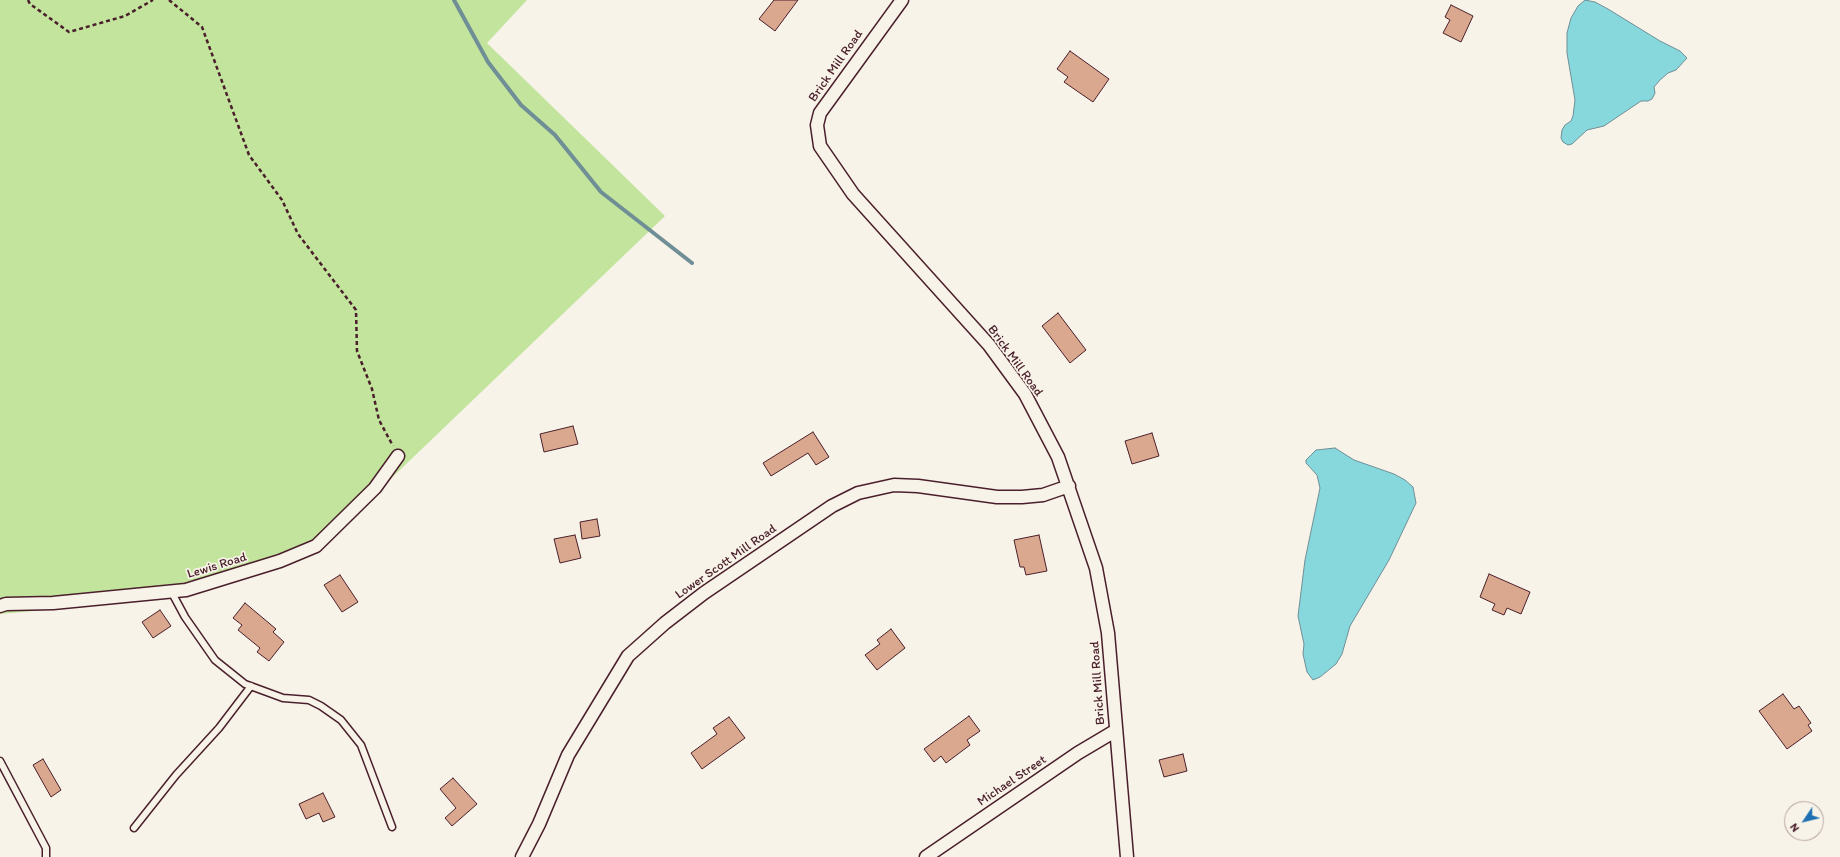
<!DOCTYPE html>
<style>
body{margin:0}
#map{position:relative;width:1840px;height:857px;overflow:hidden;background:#f7f3e8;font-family:Itim,sans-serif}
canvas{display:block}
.north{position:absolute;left:1784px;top:801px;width:40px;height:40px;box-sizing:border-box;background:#f7f3e8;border:1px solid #b29e9c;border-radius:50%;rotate:235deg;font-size:11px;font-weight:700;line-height:16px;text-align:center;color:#4a1f2b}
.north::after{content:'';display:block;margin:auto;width:14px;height:18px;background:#1f6fb2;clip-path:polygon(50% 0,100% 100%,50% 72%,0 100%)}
</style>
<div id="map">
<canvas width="1840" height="857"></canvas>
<div class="north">N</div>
</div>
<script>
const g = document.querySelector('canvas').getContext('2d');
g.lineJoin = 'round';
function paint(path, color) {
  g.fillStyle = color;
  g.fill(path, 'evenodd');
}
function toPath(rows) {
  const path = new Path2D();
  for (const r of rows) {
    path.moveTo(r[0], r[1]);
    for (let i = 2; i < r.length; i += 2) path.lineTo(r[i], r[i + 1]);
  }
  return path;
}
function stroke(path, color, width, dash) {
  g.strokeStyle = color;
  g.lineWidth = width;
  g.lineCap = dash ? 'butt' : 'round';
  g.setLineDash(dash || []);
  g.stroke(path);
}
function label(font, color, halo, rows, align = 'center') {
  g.font = font + ' Itim,sans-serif';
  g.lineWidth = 3.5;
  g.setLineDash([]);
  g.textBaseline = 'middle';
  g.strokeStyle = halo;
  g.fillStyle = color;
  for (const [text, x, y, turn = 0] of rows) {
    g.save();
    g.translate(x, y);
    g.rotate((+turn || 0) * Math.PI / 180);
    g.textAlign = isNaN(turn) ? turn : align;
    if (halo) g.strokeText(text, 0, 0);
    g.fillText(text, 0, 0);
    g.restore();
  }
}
const green = toPath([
 [0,0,527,0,487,43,665,216,331,536,135,602,0,614]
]);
const water = toPath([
 [1585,0,1595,2,1608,9,1660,41,1680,51,1687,58,1676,70,1668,73,1660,80,1654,87,1655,93,1652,99,1648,101,1641,101,1604,126,1587,130,1572,144,1568,145,1563,142,1561,138,1562,130,1565,125,1571,121,1573,116,1575,100,1567,53,1567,33,1571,18,1578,6,1585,0],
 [1335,448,1354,460,1394,474,1405,480,1413,487,1416,503,1389,560,1350,626,1342,654,1336,664,1320,677,1313,680,1307,672,1303,654,1304,644,1298,616,1305,560,1320,488,1317,475,1306,463,1306,460,1316,450,1335,448]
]);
const stream = toPath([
 [454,0,488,62,521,105,555,135,601,192,692,263]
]);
const building = toPath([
 [774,0,798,0,775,31,759,19,774,0],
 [1451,5,1473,16,1461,42,1443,33,1450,20,1445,17,1451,5],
 [1070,51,1109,79,1093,102,1064,82,1068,77,1057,69,1070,51],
 [1058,313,1086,350,1070,363,1042,326,1058,313],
 [573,426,578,444,544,452,540,434,573,426],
 [813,432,829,457,816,465,808,453,771,476,763,463,813,432],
 [1152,433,1159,456,1132,464,1125,441,1152,433],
 [597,519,600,536,582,539,580,522,597,519],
 [575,535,581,558,560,563,554,539,575,535],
 [1039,535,1047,571,1026,575,1024,567,1020,567,1014,540,1039,535],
 [1489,574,1530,592,1521,614,1507,608,1504,615,1492,610,1495,604,1480,597,1489,574],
 [340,575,358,602,342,612,324,585,340,575],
 [245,603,276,629,273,632,284,642,269,661,257,652,260,648,238,630,242,625,233,618,245,603],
 [160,610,171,626,153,638,142,622,160,610],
 [891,629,905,648,877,670,865,655,880,644,877,640,891,629],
 [1783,694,1794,709,1799,706,1811,723,1808,725,1812,731,1787,749,1759,711,1783,694],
 [969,716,980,731,967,740,970,745,946,763,941,756,934,762,924,749,969,716],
 [729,717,745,738,702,769,691,753,717,734,713,728,729,717],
 [1183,754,1187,771,1164,777,1159,760,1183,754],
 [43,759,61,790,51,797,33,765,43,759],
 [453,778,477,804,452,826,445,818,456,808,440,789,453,778],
 [323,793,335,817,323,822,319,813,306,819,299,804,323,793]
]);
const path = toPath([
 [28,0,30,4,69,32,125,16,153,0],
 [169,0,202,27,249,155,282,200,298,234,356,310,357,351,372,389,379,420,393,446]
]);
const lane = toPath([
 [171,591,185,617,215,660,245,684,283,698,309,700,321,706,341,720,361,745,392,827],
 [0,761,46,848,46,857],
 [134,828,176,775,219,728,251,686]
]);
const street = toPath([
 [902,0,820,113,817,125,820,146,853,194,989,345,1025,394,1058,457,1096,568,1108,633,1127,857],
 [0,606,6,604,53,603,186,590,280,561,316,546,375,488,398,456],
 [522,857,539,824,568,755,628,656,665,623,704,593,832,506,858,493,894,485,918,486,997,497,1022,497,1043,495,1069,486],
 [926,857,1078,753,1115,731]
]);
const streetNames = [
 ["Brick Mill Road",836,66,-55],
 ["Brick Mill Road",1015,361,54],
 ["Lower Scott Mill Road",726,562,-35],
 ["Lewis Road",217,566,-17],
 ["Brick Mill Road",1098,683,-94],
 ["Michael Street",1012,781,-34]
];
paint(green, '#c2e49d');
paint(water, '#87d8dd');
stroke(water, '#6f8e96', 1);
stroke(stream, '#6f8e96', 4);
paint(building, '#daa88e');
stroke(building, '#4a1f2b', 1);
stroke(lane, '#4a1f2b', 9);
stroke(street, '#4a1f2b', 15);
stroke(path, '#4a1f2b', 2.5, [4, 3]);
stroke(lane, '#f7f3e8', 6);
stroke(street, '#f7f3e8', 12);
label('13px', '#4a1f2b', '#f7f3e8', streetNames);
</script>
